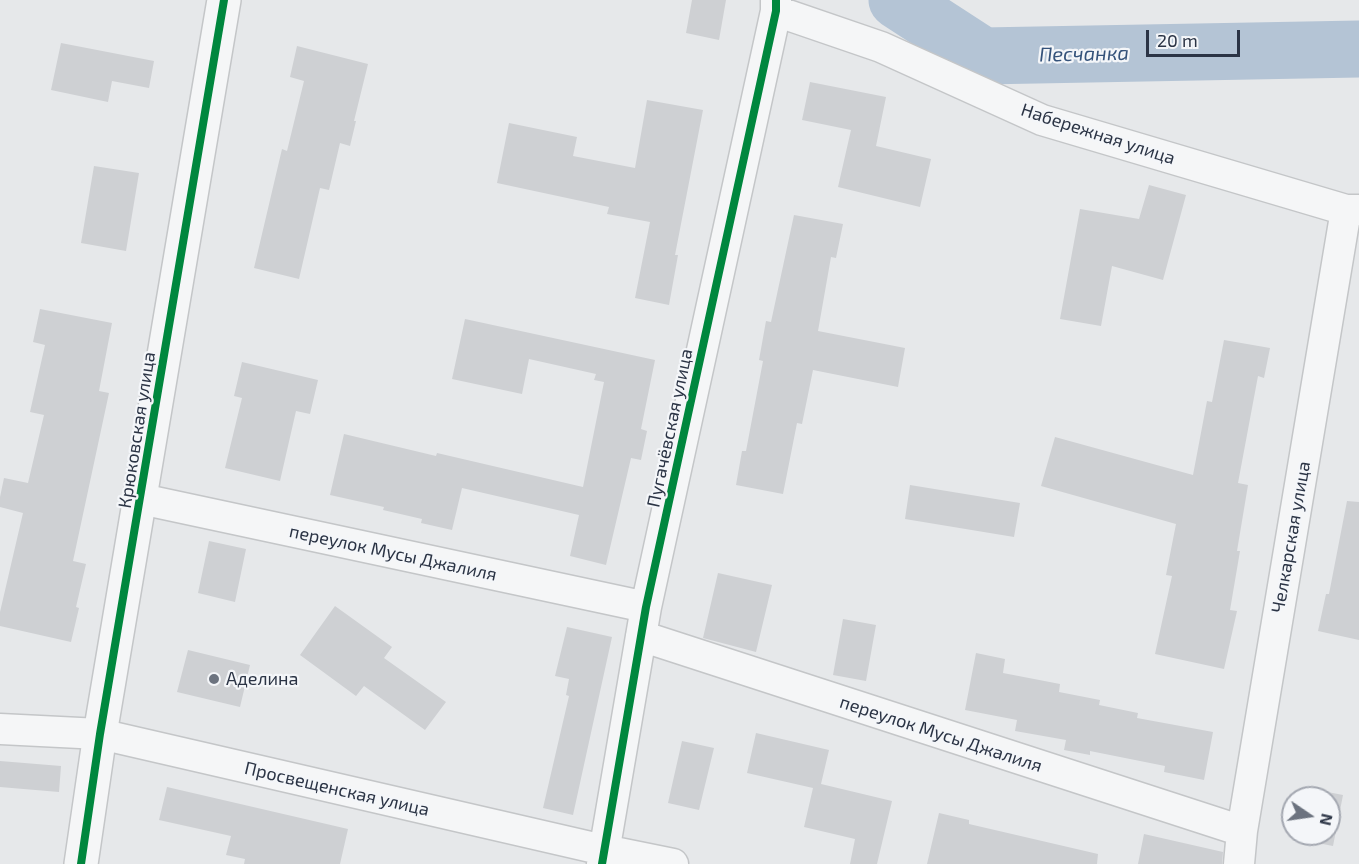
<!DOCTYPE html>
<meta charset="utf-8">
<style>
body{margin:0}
#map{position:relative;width:1359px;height:864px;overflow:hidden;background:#e6e8ea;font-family:"Exo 2",sans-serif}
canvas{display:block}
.north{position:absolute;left:1281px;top:786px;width:60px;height:60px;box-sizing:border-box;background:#f4f6f9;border:2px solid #a4a8b1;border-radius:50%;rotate:103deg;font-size:16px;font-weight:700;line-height:24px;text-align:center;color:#2b3445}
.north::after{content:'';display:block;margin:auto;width:21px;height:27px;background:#6c737f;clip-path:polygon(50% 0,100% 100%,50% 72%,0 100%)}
.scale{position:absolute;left:1146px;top:30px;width:94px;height:27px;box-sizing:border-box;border:3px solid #2b3445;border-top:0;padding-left:8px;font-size:18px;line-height:21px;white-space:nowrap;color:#2b3445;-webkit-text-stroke:4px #f4f6f9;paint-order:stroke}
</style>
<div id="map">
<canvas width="1359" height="864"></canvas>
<div class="north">N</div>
<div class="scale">20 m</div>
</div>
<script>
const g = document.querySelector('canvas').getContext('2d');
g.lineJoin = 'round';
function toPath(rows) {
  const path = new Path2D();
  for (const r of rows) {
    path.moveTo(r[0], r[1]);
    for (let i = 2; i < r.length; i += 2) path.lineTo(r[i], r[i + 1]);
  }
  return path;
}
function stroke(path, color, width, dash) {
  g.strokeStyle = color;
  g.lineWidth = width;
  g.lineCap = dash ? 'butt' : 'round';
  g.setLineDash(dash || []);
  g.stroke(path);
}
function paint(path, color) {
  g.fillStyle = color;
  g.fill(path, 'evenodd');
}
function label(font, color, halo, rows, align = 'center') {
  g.font = font + ' "Exo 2",sans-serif';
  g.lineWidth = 4.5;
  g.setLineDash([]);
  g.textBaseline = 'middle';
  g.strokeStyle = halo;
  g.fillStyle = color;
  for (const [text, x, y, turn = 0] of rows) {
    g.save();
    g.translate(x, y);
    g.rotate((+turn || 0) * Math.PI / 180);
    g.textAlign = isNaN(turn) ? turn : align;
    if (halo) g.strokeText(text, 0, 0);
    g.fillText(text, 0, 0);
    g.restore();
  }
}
const river = toPath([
 [897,0,983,56,1359,49]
]);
const building = toPath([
 [692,0,726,0,719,40,686,33],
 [61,43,154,61,149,88,112,81,108,102,51,90],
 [297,46,368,64,354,121,356,121,350,146,340,143,329,190,320,188,299,279,254,268,282,149,287,151,304,81,290,77],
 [810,82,886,97,876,146,931,159,920,207,838,187,851,130,802,120],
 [647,100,703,110,675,255,678,255,669,305,635,298,650,222,607,214,609,207,497,183,509,123,577,137,573,156,635,168],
 [94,166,139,173,126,251,81,243],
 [1149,185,1186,195,1163,280,1112,266,1101,326,1060,319,1080,209,1139,219],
 [794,215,843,224,836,258,831,257,818,331,905,348,898,387,813,370,802,424,797,423,783,494,736,485,742,451,746,451,763,361,759,360,766,321,771,322],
 [40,309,112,323,99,391,109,393,73,561,86,564,76,607,79,608,71,642,0,626,0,612,23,513,0,507,0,497,4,478,28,483,44,415,30,412,45,345,33,342],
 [465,319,655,360,641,429,647,431,641,460,631,458,606,565,570,556,579,515,462,488,452,530,421,523,422,519,383,510,384,507,330,495,344,434,436,456,437,453,583,487,604,382,594,380,596,374,529,359,522,394,452,379],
 [1224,340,1270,348,1264,378,1258,376,1238,483,1248,485,1237,551,1240,551,1230,610,1237,611,1224,669,1155,654,1172,576,1166,575,1176,524,1041,486,1055,437,1193,475,1207,401,1212,402],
 [242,362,318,380,310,414,296,411,280,481,225,468,242,398,234,396],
 [910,485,1020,503,1014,537,905,519],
 [1347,501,1359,502,1359,640,1318,631,1326,594,1329,594],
 [209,541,246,549,235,602,198,593],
 [718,573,772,585,756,652,703,638],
 [335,606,392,647,384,658,446,702,425,730,364,686,356,696,300,655],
 [843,619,876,625,866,681,833,675],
 [567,627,612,637,573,815,543,808,569,696,566,695,569,679,555,676],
 [188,650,250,665,240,707,177,692],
 [976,653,1005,659,1003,673,1060,684,1059,692,1100,700,1099,705,1138,713,1137,718,1213,732,1204,780,1164,772,1165,766,1090,751,1090,755,1064,750,1066,740,1015,731,1017,720,965,710],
 [756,733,829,750,821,784,892,801,877,864,850,864,855,839,804,827,813,788,747,773],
 [682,741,714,748,699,810,668,803],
 [0,761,61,766,59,792,0,787],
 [167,787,348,829,340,864,244,864,245,859,226,855,231,836,159,820],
 [1302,787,1343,795,1333,846,1292,838,1293,834,1329,834,1329,798,1300,798],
 [939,813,969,820,969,824,1098,854,1097,864,927,864],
 [1144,834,1223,852,1222,864,1138,864]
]);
const minor = toPath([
 [776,11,881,47,1042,120,1346,210,1359,210],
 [141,499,646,607],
 [641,636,1242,831],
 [0,729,100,734,604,850,673,864],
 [602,864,646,607,776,11,776,0],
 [1239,864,1242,831,1346,210]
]);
const tertiary = toPath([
 [81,864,100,734,224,0]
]);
const cycleway = toPath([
 [81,864,100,734,224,0],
 [602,864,646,607,776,11,776,0]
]);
const markers = [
 [214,679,6,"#6c737f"]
];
const streetNames = [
 ["Набережная улица",1098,134,18],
 ["Пугачёвская улица",670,428,-78],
 ["Крюковская улица",137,430,-81],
 ["Челкарская улица",1291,537,-80],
 ["переулок Мусы Джалиля",393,553,12],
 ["переулок Мусы Джалиля",941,734,18],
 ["Просвещенская улица",337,789,13]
];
const poiNames = [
 ["Аделина",226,679]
];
const waterNames = [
 ["Песчанка",1084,54,-1]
];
stroke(river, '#b4c4d5', 57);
paint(building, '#ced0d3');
stroke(minor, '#c4c6c8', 33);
stroke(tertiary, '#c4c6c8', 36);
stroke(minor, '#f5f6f7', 30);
stroke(tertiary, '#f5f6f7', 33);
stroke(cycleway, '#00873e', 8);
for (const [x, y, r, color] of markers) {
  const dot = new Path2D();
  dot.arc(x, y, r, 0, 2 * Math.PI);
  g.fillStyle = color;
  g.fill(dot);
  stroke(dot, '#f4f6f9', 2);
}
label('18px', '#2b3445', '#f4f6f9', streetNames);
label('18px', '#2b3445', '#f4f6f9', poiNames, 'left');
label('italic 20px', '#34527a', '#f4f6f9', waterNames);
</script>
